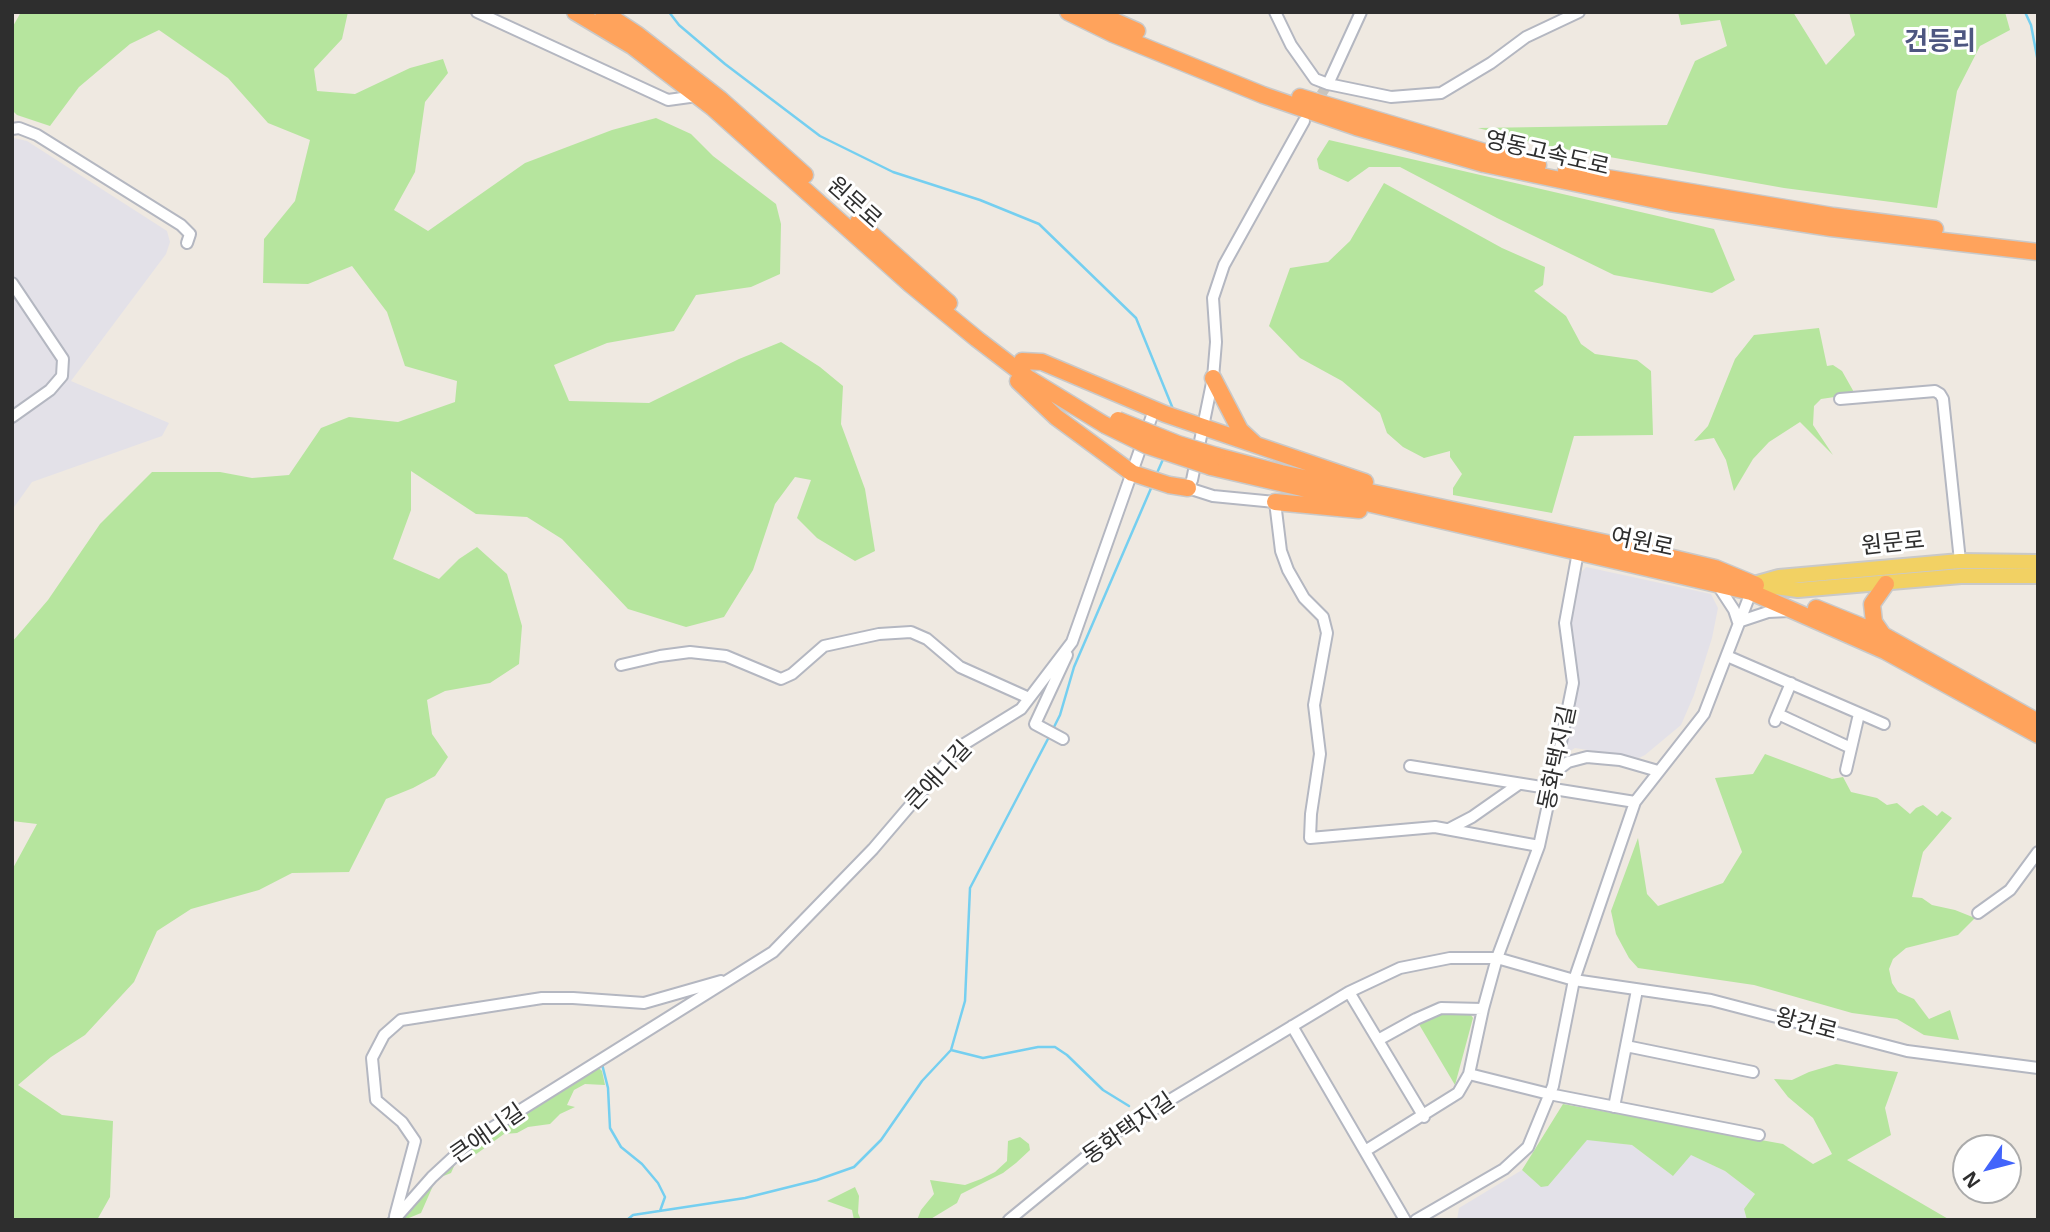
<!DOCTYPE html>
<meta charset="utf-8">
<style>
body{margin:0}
#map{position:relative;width:2050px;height:1232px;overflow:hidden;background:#efe9e1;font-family:"Open Sans",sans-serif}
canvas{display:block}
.frame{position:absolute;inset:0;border:14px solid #2e2e2e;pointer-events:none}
.north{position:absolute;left:1952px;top:1134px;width:70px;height:70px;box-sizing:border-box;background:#fff;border:2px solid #ababab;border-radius:50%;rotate:235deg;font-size:19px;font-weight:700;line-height:28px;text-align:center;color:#2e2e2e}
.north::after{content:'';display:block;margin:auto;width:24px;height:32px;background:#4264fb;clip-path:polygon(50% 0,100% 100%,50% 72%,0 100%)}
</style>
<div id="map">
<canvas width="2050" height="1232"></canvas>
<div class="frame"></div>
<div class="north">N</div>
</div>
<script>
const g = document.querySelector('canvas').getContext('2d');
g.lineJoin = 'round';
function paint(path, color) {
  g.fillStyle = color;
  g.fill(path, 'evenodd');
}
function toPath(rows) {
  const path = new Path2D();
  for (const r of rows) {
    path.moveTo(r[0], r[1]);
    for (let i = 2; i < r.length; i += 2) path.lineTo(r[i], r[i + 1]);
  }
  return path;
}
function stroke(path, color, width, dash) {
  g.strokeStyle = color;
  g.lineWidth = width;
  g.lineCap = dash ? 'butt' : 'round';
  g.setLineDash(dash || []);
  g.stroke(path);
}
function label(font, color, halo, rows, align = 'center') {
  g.font = font + ' "Open Sans","Noto Sans KR",sans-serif';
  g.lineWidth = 6;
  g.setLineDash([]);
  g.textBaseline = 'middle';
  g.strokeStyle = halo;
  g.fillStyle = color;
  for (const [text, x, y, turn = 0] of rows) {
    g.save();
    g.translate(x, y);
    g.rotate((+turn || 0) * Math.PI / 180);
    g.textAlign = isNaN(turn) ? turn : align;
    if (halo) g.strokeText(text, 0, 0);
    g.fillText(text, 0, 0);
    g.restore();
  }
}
const industrial = toPath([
 [14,138,27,141,167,231,170,242,166,254,71,381,169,423,162,436,32,482,12,510],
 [1586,567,1711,594,1718,608,1712,638,1694,695,1681,725,1645,755,1639,758,1575,748,1561,757,1577,686,1577,667,1571,643,1572,601,1579,575],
 [1587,1139,1632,1145,1672,1175,1690,1154,1725,1171,1755,1194,1744,1209,1747,1220,1457,1220,1459,1208,1522,1170,1541,1186,1548,1186]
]);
const green = toPath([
 [21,12,348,12,342,39,314,69,317,91,355,94,410,68,443,59,448,73,425,102,415,172,394,210,428,231,525,163,612,130,656,118,691,134,713,156,776,204,781,224,780,274,751,287,696,295,674,331,607,343,554,365,569,401,649,403,739,359,781,342,820,367,843,386,841,424,865,489,875,551,855,561,817,538,797,518,811,480,795,477,775,504,753,570,724,617,686,627,628,609,562,539,527,517,476,514,411,471,411,510,393,559,439,579,459,559,477,547,507,574,522,626,519,664,490,683,445,691,427,700,432,734,448,757,435,776,413,788,386,799,349,872,292,873,259,890,191,909,157,931,134,982,85,1035,51,1057,18,1085,62,1115,113,1121,110,1197,97,1220,15,1220,12,1218,12,870,37,824,12,821,12,642,48,600,100,524,152,472,220,472,252,478,289,475,321,428,349,417,398,422,455,402,457,381,405,366,387,312,352,266,308,284,263,283,264,239,295,201,310,140,268,123,228,78,159,30,130,44,79,87,50,126,17,115,12,110,12,28],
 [1678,12,1793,12,1826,65,1855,35,1849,12,2005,12,2010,30,1980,46,1957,91,1937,208,1784,188,1542,145,1478,128,1667,125,1695,61,1727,46,1720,20,1681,25],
 [1329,140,1714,229,1735,280,1712,293,1614,275,1497,218,1400,167,1369,167,1348,182,1319,169,1317,159],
 [1384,183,1502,248,1545,267,1543,285,1534,291,1566,316,1581,344,1595,354,1637,360,1651,371,1653,435,1574,436,1552,513,1453,495,1453,488,1462,474,1450,457,1450,451,1424,458,1403,447,1387,433,1380,413,1342,381,1300,358,1269,326,1290,268,1328,262,1350,241],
 [1819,328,1827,366,1833,365,1842,371,1855,394,1821,399,1814,406,1813,425,1833,455,1800,422,1769,442,1753,459,1734,491,1726,460,1714,438,1694,441,1708,426,1735,359,1754,335],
 [1765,754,1832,779,1843,777,1851,792,1877,798,1887,805,1897,803,1910,814,1916,808,1923,805,1937,816,1942,811,1952,818,1923,852,1912,897,1922,898,1932,905,1955,910,1975,918,1958,935,1906,948,1893,959,1889,969,1892,983,1898,992,1914,999,1929,1019,1950,1010,1959,1040,1924,1035,1897,1019,1852,1013,1754,985,1638,968,1629,958,1616,934,1611,911,1638,838,1647,894,1658,906,1723,883,1742,852,1715,778,1753,774],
 [1469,1012,1473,1018,1455,1085,1417,1021,1436,1013],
 [1836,1064,1898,1072,1885,1108,1891,1135,1847,1160,1950,1220,1747,1220,1744,1209,1755,1194,1725,1171,1691,1155,1673,1176,1632,1145,1587,1140,1548,1186,1541,1187,1522,1170,1563,1104,1783,1144,1813,1164,1832,1154,1813,1118,1788,1097,1774,1079,1792,1080,1809,1072],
 [598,1067,602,1071,605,1085,585,1084,574,1090,567,1105,575,1107,560,1114,550,1124,528,1127,517,1133,504,1134,468,1160,456,1162,451,1173,436,1179,421,1213,404,1220,395,1220,432,1176,477,1141],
 [1020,1137,1029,1144,1030,1150,1016,1163,1003,1173,961,1194,957,1203,929,1220,917,1220,921,1210,934,1194,930,1180,965,1185,981,1179,995,1172,1007,1161,1008,1141],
 [855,1187,859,1196,858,1213,861,1220,854,1220,852,1210,827,1201]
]);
const stream = toPath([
 [669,12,679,25,725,64,820,136,893,172,980,200,1039,224,1136,318,1173,409],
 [2025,12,2031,25,2038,62],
 [1157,473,1164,457],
 [1053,729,1060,715,1074,667,1152,486],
 [951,1050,983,1058,1038,1047,1055,1047,1067,1055,1103,1090,1129,1106],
 [602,1064,608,1088,610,1128,621,1147,642,1164,658,1183,665,1197,660,1211],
 [627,1220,633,1215,745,1198,817,1180,854,1167,881,1140,922,1081,951,1050,965,1001,970,888,1050,735]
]);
const minorTunnel = toPath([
 [1313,107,1328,84]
]);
const minor = toPath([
 [477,12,668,100,697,96],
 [1275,12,1291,45,1315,79,1328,84,1391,97,1441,93,1491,63,1526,37,1579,12],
 [1328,84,1361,12],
 [1304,121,1224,265,1213,298,1216,342,1213,378,1192,480,1188,488,1213,496,1275,502,1281,551,1288,570,1304,598,1323,617,1327,633,1314,705,1320,754,1311,814,1310,838,1435,827,1539,846],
 [12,129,19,128,37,135,181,225,190,234,187,243],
 [12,283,63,359,62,376,50,390,12,417],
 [1840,399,1935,391,1940,394,1943,399,1960,561],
 [1717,584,1734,610,1738,622,1768,612,1789,611],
 [1727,656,1884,724],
 [621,665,660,656,690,652,726,656,781,679,792,674,824,646,879,634,911,632,927,639,960,667,1029,698],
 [1778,714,1851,748],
 [1775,721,1791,683],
 [1063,739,1035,724,1067,655],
 [1410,766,1635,802],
 [1846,770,1859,714],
 [1555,772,1568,762,1587,757,1620,760,1658,771],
 [1449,829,1472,817,1519,784],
 [1978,913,2010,890,2038,852],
 [1349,992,1424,1117],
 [1292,1026,1405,1220],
 [1378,1040,1416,1019,1441,1008,1483,1009],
 [1626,1046,1753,1072],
 [1469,1074,1549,1094,1759,1135],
 [1614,1107,1637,990],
 [1365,1151,1458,1093,1469,1074,1483,1009,1497,958,1539,846,1555,772,1573,683,1565,623,1578,552],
 [395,1216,415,1141,402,1122,376,1100,372,1058,384,1035,401,1020,542,998,573,998,644,1003,721,981],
 [394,1220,432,1177,471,1141,773,952,873,849,961,746,1021,709,1072,642,1154,410],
 [1009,1220,1115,1133,1349,992,1400,968,1450,958,1497,958,1574,980,1711,1000,1907,1051,2038,1068],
 [1416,1220,1504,1169,1528,1147,1553,1086,1574,980,1635,802,1704,714,1751,592]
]);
const major = toPath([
 [1754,584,1779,577,1960,561,2038,562],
 [1760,585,1798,590,1961,576,2038,576]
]);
const highway = toPath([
 [575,12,632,46,713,108,910,284,977,339,1028,378,1105,425],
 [603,12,638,35,720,99,805,175],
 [1068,12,1113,34,1263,95,1356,127,1484,164,1670,203,1831,228,2038,252],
 [1094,12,1137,31],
 [1300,97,1488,153,1538,165],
 [1566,171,1833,216,1935,229],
 [858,222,949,303],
 [1022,361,1042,362,1165,414,1365,482],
 [1213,378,1240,430,1255,444],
 [1018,381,1056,417,1132,473,1169,485,1188,488],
 [1217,456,1281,473,1639,550,1715,568,1756,585],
 [1211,467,1751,592,1885,651,2038,735],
 [1275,502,1359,510],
 [1816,608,1883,635,2038,722],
 [1883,635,1874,622,1872,604,1886,584]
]);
const highwayBridge = toPath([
 [1118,420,1178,444,1217,456],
 [1105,425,1148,446,1211,467]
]);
const streetNames = [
 ["영동고속도로",1547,154,13],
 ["원문로",854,203,42],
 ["여원로",1642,543,12],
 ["원문로",1893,544,-6],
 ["동화택지길",1558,758,-78],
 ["큰애니길",939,776,-47],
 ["왕건로",1806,1025,15],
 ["동화택지길",1129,1129,-35],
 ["큰애니길",488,1134,-35]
];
const quarterNames = [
 ["건등리",1940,43]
];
paint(industrial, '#e3e1e8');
paint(green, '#b6e59e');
stroke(stream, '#75cff0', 2.5);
stroke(minorTunnel, '#c8c4bd', 10, [10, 5]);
stroke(minor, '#b4b7c1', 14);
stroke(major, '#c9c9c9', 18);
stroke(highway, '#c9c9c9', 19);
stroke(minor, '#fff', 10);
stroke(major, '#f2d163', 14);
stroke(highway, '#ffa35c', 16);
stroke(highwayBridge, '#c9c9c9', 19, []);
stroke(highwayBridge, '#ffa35c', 16);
label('23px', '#2e2e2e', '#fff', streetNames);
label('bold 26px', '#4d5680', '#fff', quarterNames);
</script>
